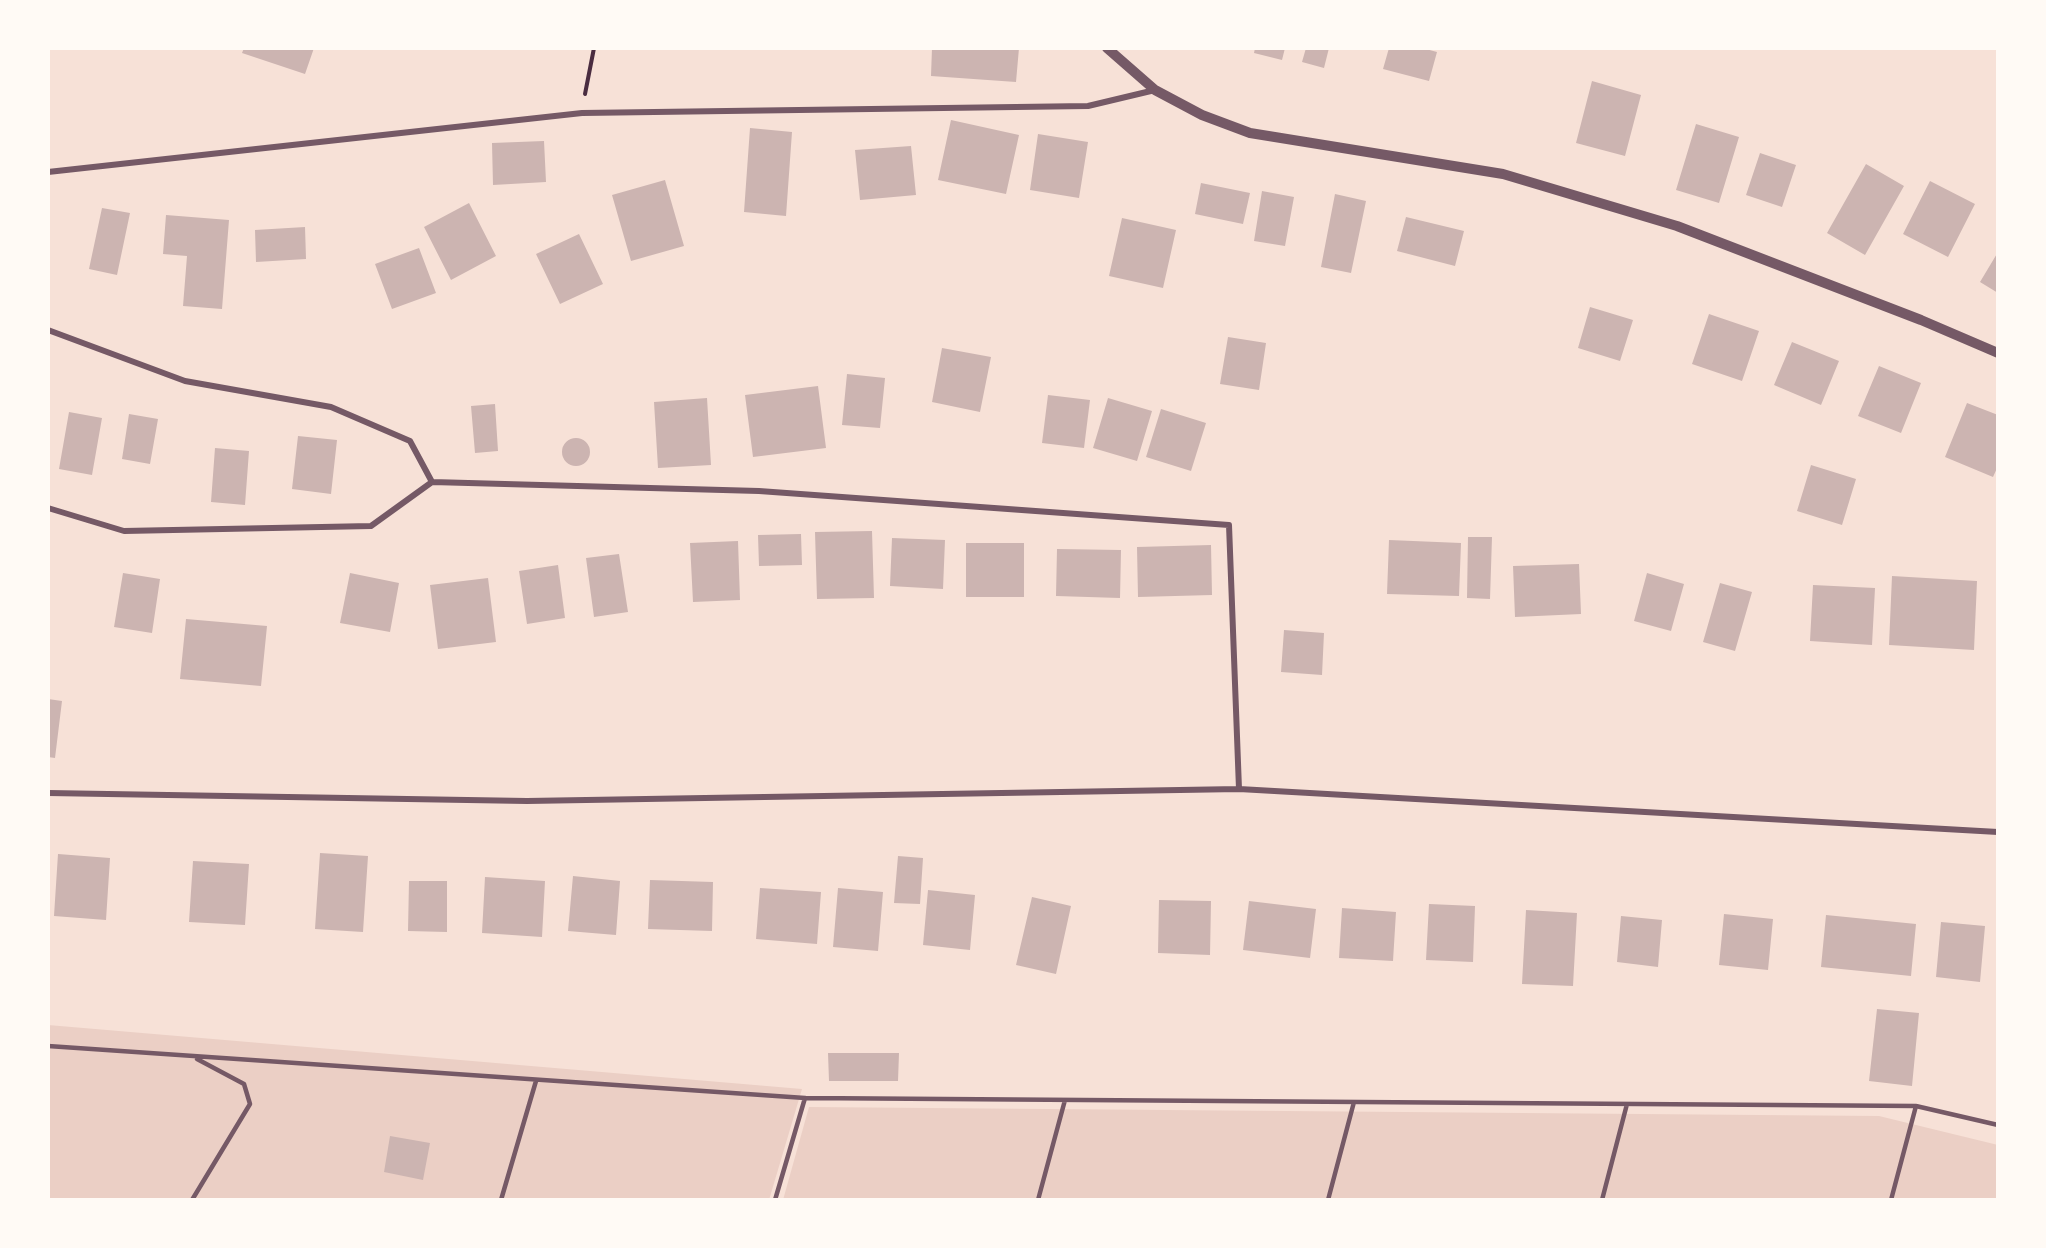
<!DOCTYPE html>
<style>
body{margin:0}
#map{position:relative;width:2046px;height:1248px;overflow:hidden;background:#f7e1d7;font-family:Raleway,sans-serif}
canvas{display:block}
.frame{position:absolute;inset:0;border:50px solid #fffaf5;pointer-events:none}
</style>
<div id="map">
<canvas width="2046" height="1248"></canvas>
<div class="frame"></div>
</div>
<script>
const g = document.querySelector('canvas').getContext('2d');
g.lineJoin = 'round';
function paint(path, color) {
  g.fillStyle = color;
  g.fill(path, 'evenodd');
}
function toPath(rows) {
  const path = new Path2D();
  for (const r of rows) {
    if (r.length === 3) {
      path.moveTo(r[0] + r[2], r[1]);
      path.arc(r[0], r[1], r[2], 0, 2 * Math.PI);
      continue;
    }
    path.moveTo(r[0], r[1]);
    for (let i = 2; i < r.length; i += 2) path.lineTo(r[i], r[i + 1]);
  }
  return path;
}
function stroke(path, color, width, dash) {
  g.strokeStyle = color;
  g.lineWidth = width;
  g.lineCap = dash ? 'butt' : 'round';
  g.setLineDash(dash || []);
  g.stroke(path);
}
const green = toPath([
 [48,1025,802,1089,769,1200,48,1200],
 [809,1107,1879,1116,1998,1145,1998,1200,783,1200]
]);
const building = toPath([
 [244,48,314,48,305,74,242,53],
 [932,48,1019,48,1016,82,931,76],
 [1255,48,1285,48,1282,60,1254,53],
 [1306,48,1329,48,1324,68,1302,62],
 [1389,48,1422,48,1437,52,1429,81,1383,69],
 [1592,81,1641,95,1625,156,1576,143],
 [951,120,1019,135,1006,194,938,180],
 [1696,124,1739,137,1719,203,1676,190],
 [750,128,792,132,786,216,744,212],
 [1038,134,1088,142,1079,198,1030,190],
 [544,141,546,182,493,185,492,143],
 [911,146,916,195,860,200,855,150],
 [1760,153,1796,165,1782,207,1746,195],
 [1866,164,1904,186,1865,255,1827,233],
 [665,180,684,246,631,261,612,195],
 [1930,181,1975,204,1948,257,1903,234],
 [1201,183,1250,193,1243,224,1195,214],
 [1262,191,1294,197,1285,246,1254,241],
 [1335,194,1366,201,1351,273,1321,267],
 [469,203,496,256,451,280,424,227],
 [102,208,130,213,117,275,89,269],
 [166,215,229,220,222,309,183,306,187,256,163,254],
 [1406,217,1464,231,1455,266,1397,251],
 [1122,218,1176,230,1163,288,1109,276],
 [305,227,306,259,256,262,255,230],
 [579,234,603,284,560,304,536,254],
 [419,248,436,293,392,309,375,264],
 [1998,252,1998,293,1980,282],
 [1590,307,1633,320,1620,361,1578,348],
 [1709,314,1759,331,1742,381,1692,364],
 [1228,337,1266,343,1259,390,1220,384],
 [1792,342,1839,361,1821,405,1774,385],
 [942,348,991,357,980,412,932,402],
 [1879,366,1921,383,1901,433,1858,416],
 [847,374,885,378,880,428,842,425],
 [818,386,826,448,753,457,745,395],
 [1048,395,1090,400,1084,448,1042,443],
 [707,398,711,465,658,468,654,402],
 [1108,398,1152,411,1137,461,1093,448],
 [1967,403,1998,415,1998,466,1993,477,1945,457],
 [495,404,498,451,475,453,471,406],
 [1161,409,1206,423,1191,471,1146,457],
 [69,412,102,418,92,475,59,469],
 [129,414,158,419,150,464,122,459],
 [298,436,337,440,331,494,292,489],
 [576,452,14],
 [215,448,249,451,245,505,211,502],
 [1811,465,1856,479,1842,525,1797,511],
 [872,531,874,598,817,599,815,532],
 [801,534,802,565,759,566,758,535],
 [1468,537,1492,537,1490,599,1467,598],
 [892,538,945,540,943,589,890,586],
 [1389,540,1461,543,1459,596,1387,594],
 [738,541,740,600,693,602,690,543],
 [966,543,1024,543,1024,597,966,597],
 [1211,545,1212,595,1138,597,1137,547],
 [1057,549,1121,550,1120,598,1056,596],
 [619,554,628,612,594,617,586,558],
 [1579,564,1581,614,1515,617,1513,566],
 [558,565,565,618,527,624,519,571],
 [123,573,160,579,152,633,114,627],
 [350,573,399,583,390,632,340,623],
 [1647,573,1684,584,1671,631,1634,621],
 [1892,576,1977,581,1974,650,1889,645],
 [488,578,496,642,438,649,430,585],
 [1720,583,1752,592,1735,651,1703,642],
 [1813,585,1875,588,1872,645,1810,641],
 [186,619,267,626,261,686,180,679],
 [1284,630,1324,633,1322,675,1281,672],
 [48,699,62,701,55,758,48,757],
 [320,853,368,856,363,932,315,929],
 [58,854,110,858,106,920,54,916],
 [898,856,923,858,920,904,894,903],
 [193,861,249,864,245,925,189,922],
 [573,876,620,881,616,935,568,931],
 [485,877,545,881,542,937,482,933],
 [650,880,713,882,712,931,648,929],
 [409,881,447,881,447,932,408,931],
 [760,888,821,892,817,944,756,939],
 [838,888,883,892,878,951,833,947],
 [928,890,975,895,970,950,923,945],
 [1032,897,1071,906,1056,974,1016,965],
 [1159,900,1211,901,1210,955,1158,953],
 [1249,901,1316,909,1310,958,1243,950],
 [1429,904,1475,906,1473,962,1426,960],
 [1342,908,1396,912,1393,961,1339,958],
 [1526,910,1577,913,1573,986,1522,984],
 [1724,914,1773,919,1768,970,1719,965],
 [1826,915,1916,924,1911,976,1821,967],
 [1621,916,1662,920,1658,967,1617,962],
 [1941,922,1985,926,1980,982,1936,977],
 [1877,1009,1919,1013,1912,1086,1869,1081],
 [828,1053,899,1053,898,1081,829,1081],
 [390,1136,430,1143,423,1180,384,1172]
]);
const path = toPath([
 [585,94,594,48]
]);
const service = toPath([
 [48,1046,805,1098,1916,1106,1998,1125],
 [192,1200,250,1104,244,1084,197,1059],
 [501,1200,536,1081],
 [775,1200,805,1098],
 [1038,1200,1065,1100],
 [1328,1200,1354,1102],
 [1602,1200,1627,1104],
 [1891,1200,1916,1106]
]);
const minor = toPath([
 [48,172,582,113,1088,106,1155,90],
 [48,330,185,381,331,407,410,441,432,482],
 [48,508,124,531,371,526,432,482,759,491,1229,525,1239,789],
 [48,793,527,801,1239,789,1998,832]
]);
const tertiary = toPath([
 [1107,48,1155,90,1202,115,1250,133,1503,174,1677,226,1921,320,1998,353]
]);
paint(green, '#ebcfc5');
paint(building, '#ccb4b1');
stroke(path, '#4a2c40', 4);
stroke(service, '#755966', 4.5);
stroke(minor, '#755966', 6);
stroke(tertiary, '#755966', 10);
</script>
